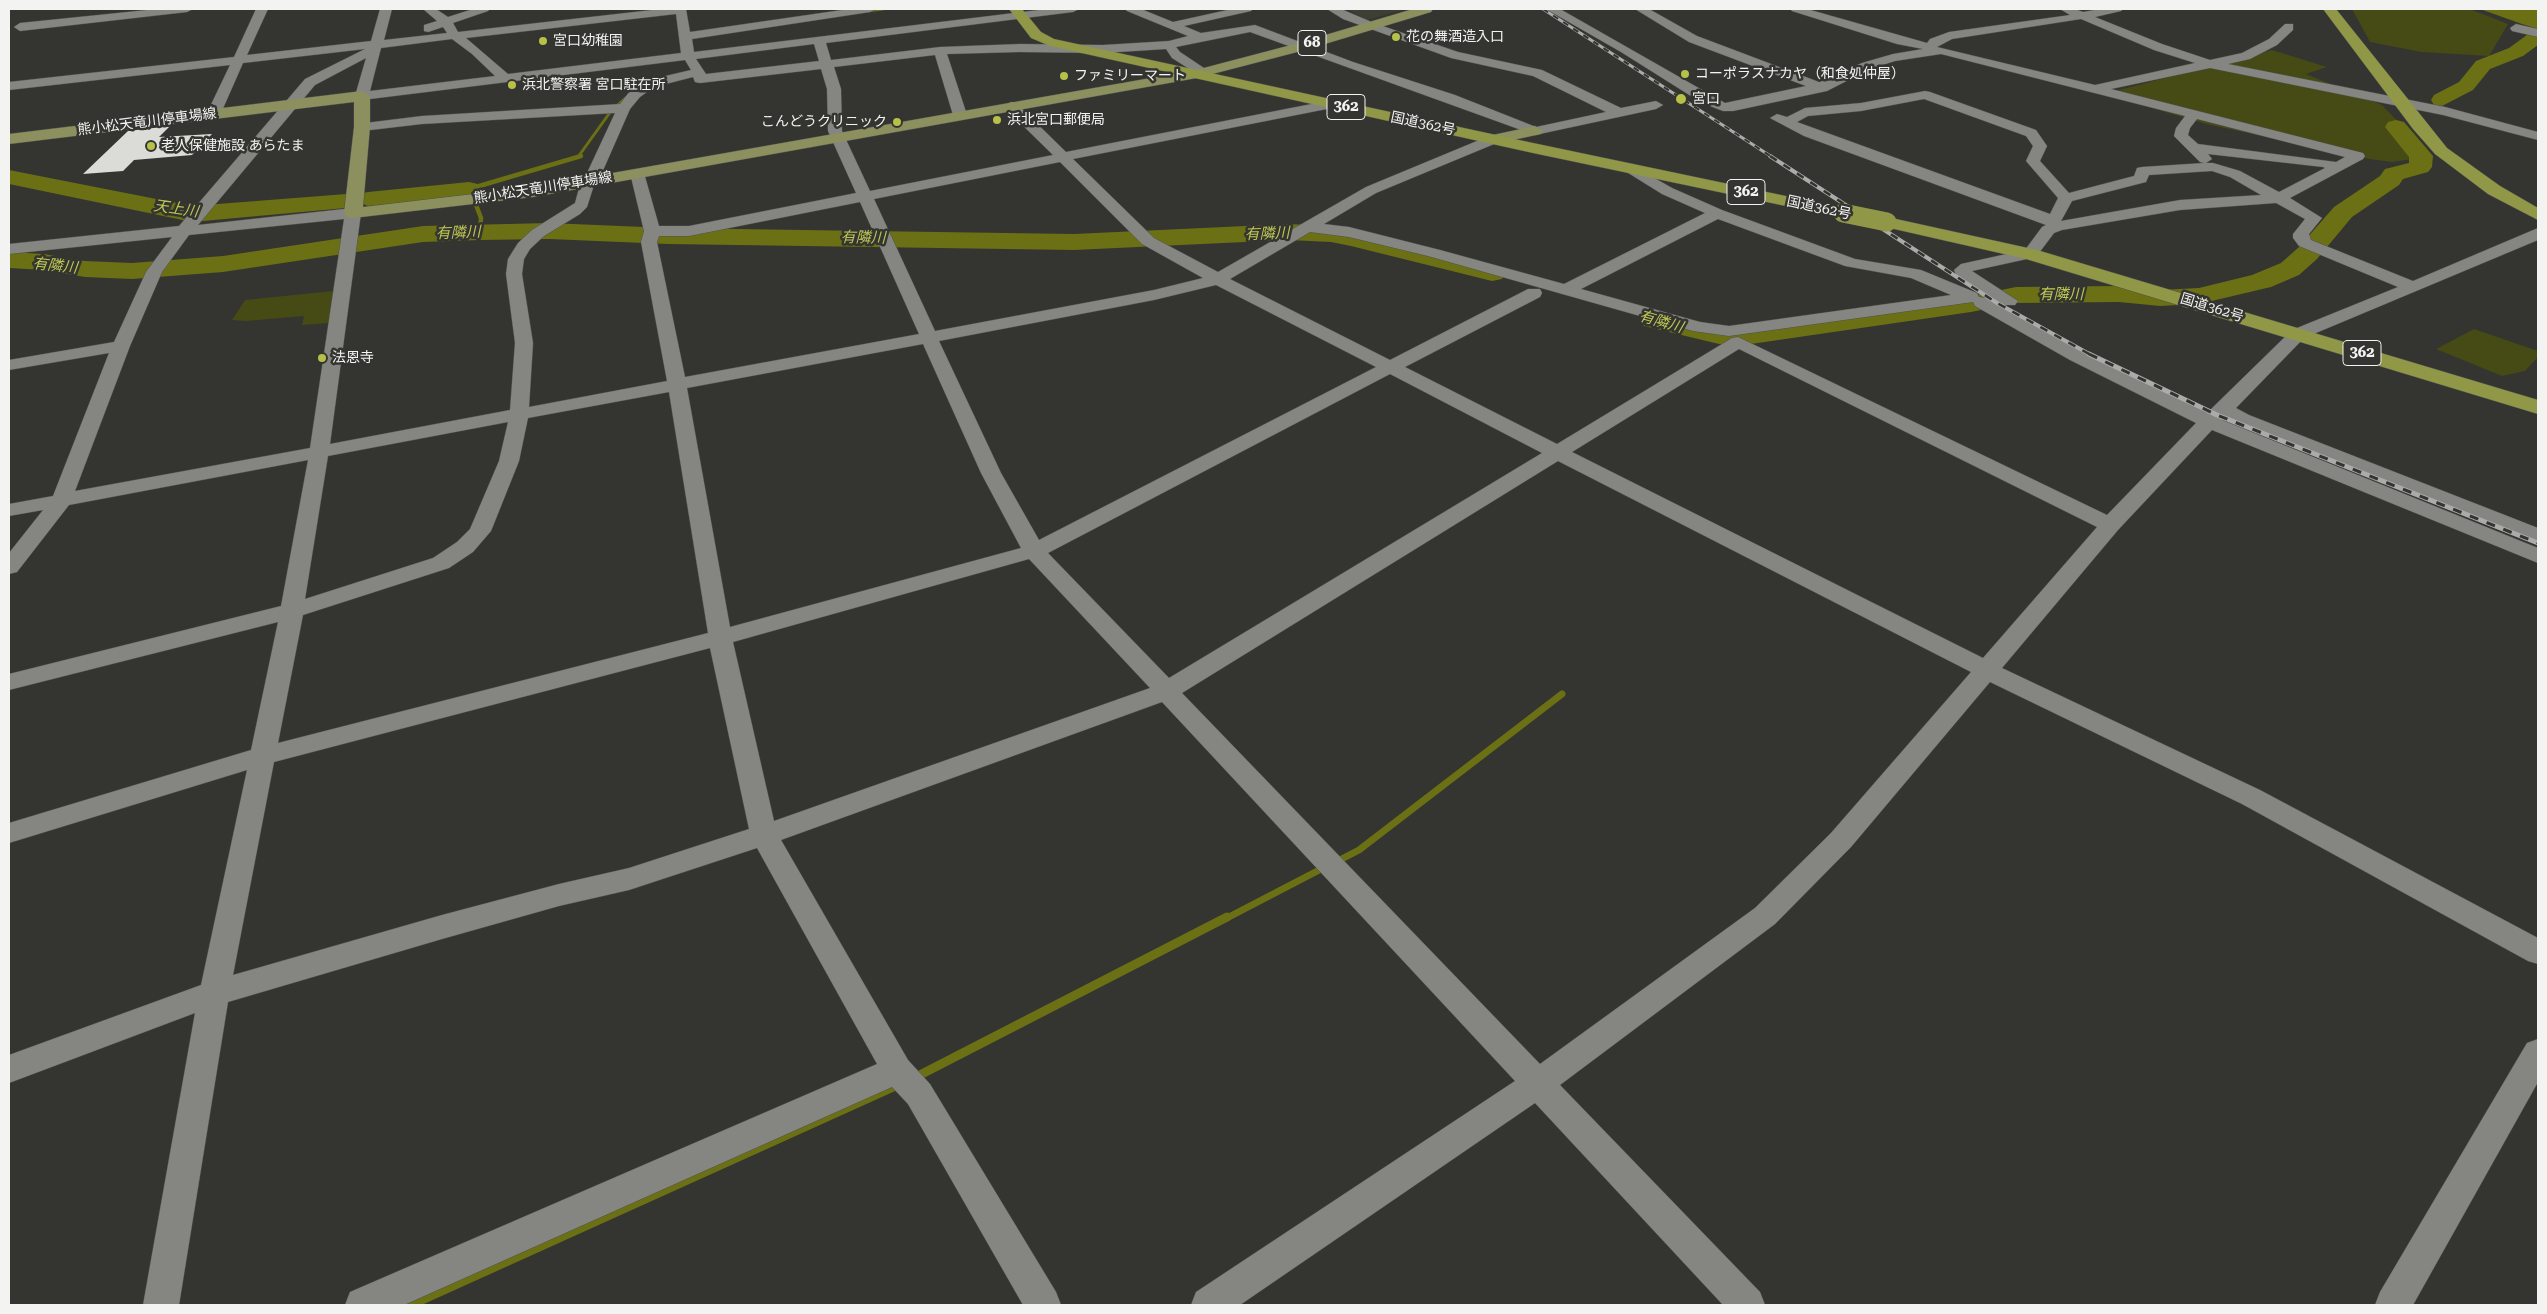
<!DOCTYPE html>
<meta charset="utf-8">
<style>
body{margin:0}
#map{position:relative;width:2547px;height:1314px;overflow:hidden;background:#343431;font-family:"Roboto Serif",serif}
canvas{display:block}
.frame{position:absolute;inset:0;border:10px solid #f3f3f1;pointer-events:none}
</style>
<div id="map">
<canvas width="2547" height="1314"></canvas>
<div class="frame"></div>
</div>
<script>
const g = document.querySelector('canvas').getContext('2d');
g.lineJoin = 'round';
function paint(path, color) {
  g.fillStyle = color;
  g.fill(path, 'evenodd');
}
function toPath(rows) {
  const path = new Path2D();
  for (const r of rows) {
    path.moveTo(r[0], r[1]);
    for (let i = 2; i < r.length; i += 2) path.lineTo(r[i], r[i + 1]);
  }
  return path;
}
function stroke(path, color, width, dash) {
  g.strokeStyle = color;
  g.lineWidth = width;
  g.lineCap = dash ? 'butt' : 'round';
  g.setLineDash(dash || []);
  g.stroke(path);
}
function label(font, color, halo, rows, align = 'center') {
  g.font = font + ' "Roboto Serif","Noto Sans JP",serif';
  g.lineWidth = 5;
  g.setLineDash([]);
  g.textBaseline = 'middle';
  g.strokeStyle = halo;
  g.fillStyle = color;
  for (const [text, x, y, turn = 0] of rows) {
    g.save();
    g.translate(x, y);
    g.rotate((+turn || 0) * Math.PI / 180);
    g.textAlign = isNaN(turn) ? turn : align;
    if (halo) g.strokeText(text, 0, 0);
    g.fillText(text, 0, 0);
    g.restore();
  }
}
const built = toPath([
 [1347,9,1406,9,1367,20]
]);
const green = toPath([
 [2352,9,2470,9,2508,24,2489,56,2421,52,2370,42],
 [2272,50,2327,67,2306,74,2382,105,2408,132,2427,157,2392,162,2369,159,2206,124,2104,94],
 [333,291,329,323,302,325,304,316,246,321,232,320,245,300],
 [2474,329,2538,351,2538,357,2525,371,2502,376,2436,349]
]);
const water = toPath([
 [2480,9,2538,9,2538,29,2522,24]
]);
const streamFar3 = toPath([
 [867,11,883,9],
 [578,157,611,111,627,97]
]);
const streamFar2 = toPath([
 [472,196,469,189,581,156],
 [476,205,481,218,480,232]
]);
const streamFar1 = toPath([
 [1334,863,1359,850,1562,694],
 [1225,919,1325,867]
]);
const stream = toPath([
 [914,1078,1227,917],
 [411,1305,900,1084]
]);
const river = toPath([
 [2538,30,2538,45,2523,56,2490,69,2473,90,2442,106,2434,105,2431,100,2434,95,2459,82,2476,61,2509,48,2531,32,2538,30],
 [2396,120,2404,122,2433,156,2432,167,2428,172,2403,179,2399,185,2352,217,2317,259,2299,275,2271,287,2199,304,2160,306,2119,302,2016,303,1971,312,1751,344,1719,344,1644,326,1640,320,1644,314,1654,311,1719,326,1751,326,1971,296,2016,287,2119,286,2160,290,2199,288,2252,275,2281,263,2299,247,2334,207,2380,176,2385,169,2409,163,2409,157,2385,127,2388,122,2396,120],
 [9,170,192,206,346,194,356,198,359,194,368,192,469,182,478,184,481,189,478,194,469,196,368,206,358,202,355,206,346,208,192,222,9,184,9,170],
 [549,223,668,228,1074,234,1288,224,1331,226,1502,267,1505,273,1502,279,1492,281,1351,246,1331,242,1288,240,1074,250,668,244,549,239,480,240,423,242,223,272,132,279,85,277,44,270,9,268,9,252,44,254,85,261,132,263,223,256,423,226,549,223]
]);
const building = toPath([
 [170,126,159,137,212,134,192,155,134,160,123,171,83,174,128,131]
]);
const minor = toPath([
 [157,9,193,9,187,12,20,31,14,27,20,23,157,9],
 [256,9,268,9,247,55,371,41,380,9,392,9,384,40,447,33,443,27,428,32,424,31,424,25,437,21,423,9,436,9,448,17,473,9,490,9,488,11,453,23,458,32,661,9,686,9,690,32,849,9,876,9,870,12,692,39,694,52,1047,9,1079,9,1073,12,826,43,831,60,940,47,1020,44,1103,45,1169,41,1188,36,1127,11,1125,9,1141,9,1173,22,1232,9,1253,9,1251,11,1184,26,1201,33,1255,25,1353,62,1455,95,1536,127,1606,112,1533,76,1451,58,1343,19,1327,9,1341,9,1374,23,1458,52,1542,70,1621,108,1656,101,1663,105,1656,109,1535,135,1250,32,1176,47,1180,52,1207,70,1208,73,1207,76,1202,77,1172,58,1166,49,1103,53,1020,52,947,54,967,115,960,119,953,115,935,55,834,67,841,89,842,131,870,191,1053,155,1006,109,1004,106,1011,102,1016,103,1066,152,1332,100,1339,104,1337,107,1073,159,1154,238,1218,272,1366,187,1489,136,1499,136,1501,139,1499,142,1376,193,1324,224,1349,227,1440,250,1564,284,1705,213,1662,194,1625,171,1623,168,1630,164,1672,188,1722,210,1855,259,1921,270,1977,293,1979,297,1987,298,2082,352,2207,413,2292,330,2398,287,2299,246,2293,238,2293,234,2305,219,2276,203,2180,210,2062,230,2054,233,2036,257,1972,271,2018,301,2015,305,2003,305,1957,277,1954,270,1961,264,2025,250,2042,227,2046,225,1804,136,1770,118,1777,114,1787,117,1805,108,1861,103,1925,91,1930,92,2036,130,2047,146,2040,161,2069,193,2134,176,2137,168,2142,167,2204,163,2200,162,2174,136,2176,128,2185,116,1941,54,1895,61,1870,69,1827,91,1733,111,1723,111,1702,103,1621,52,1546,9,1560,9,1725,103,1806,86,1689,42,1635,9,1649,9,1697,36,1819,82,1862,63,1893,54,1923,49,1897,44,1792,11,1790,9,1807,9,1927,43,1930,39,1949,32,2070,15,2060,9,2075,9,2083,12,2100,9,2123,9,2121,11,2095,17,2162,44,2210,60,2242,53,2269,39,2285,24,2293,24,2293,30,2277,45,2250,59,2228,64,2445,107,2538,132,2538,140,2443,115,2210,68,2111,89,2363,153,2365,156,2363,159,2290,198,2322,218,2309,234,2311,240,2413,281,2538,228,2538,240,2304,338,2236,408,2249,415,2538,528,2538,541,2225,418,2222,420,2538,548,2538,563,2212,430,2118,530,2002,668,2260,790,2538,938,2538,964,2528,961,2242,804,1990,682,1851,847,1775,924,1560,1085,1760,1292,1765,1305,1723,1305,1535,1103,1240,1305,1191,1305,1196,1292,1515,1081,1162,702,781,840,908,1060,930,1084,1056,1292,1061,1305,1023,1305,908,1104,892,1087,404,1305,345,1305,350,1292,877,1064,757,848,629,890,559,906,442,939,228,1002,179,1305,143,1305,195,1013,9,1083,9,1055,201,985,247,770,9,843,9,823,251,750,278,622,9,690,9,674,281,606,308,460,69,505,17,572,9,574,9,553,43,510,9,516,9,504,53,496,109,353,9,370,9,360,114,342,146,272,172,237,9,254,9,244,179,226,305,79,365,49,243,63,221,113,214,117,207,113,230,65,9,90,9,82,234,57,256,9],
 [676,14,681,53,508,74,466,38,676,14],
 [2081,19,2154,50,2195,63,2095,85,1937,47,1952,39,2081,19],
 [452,39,472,54,495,76,370,91,381,48,452,39],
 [814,44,819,61,706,74,696,59,814,44],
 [366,58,355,96,362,100,685,60,691,70,644,81,630,91,620,104,422,116,357,124,355,127,362,131,422,124,615,113,587,173,581,181,575,203,532,230,518,243,508,259,506,274,515,343,510,410,330,444,361,213,353,208,198,225,315,85,366,58],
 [821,69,827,89,828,131,856,193,689,226,659,226,644,173,642,170,632,170,630,173,644,231,641,242,667,381,529,407,533,343,522,274,524,259,530,249,544,236,580,214,587,207,595,182,601,175,630,109,640,97,654,87,693,77,695,82,700,83,821,69],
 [1924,99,2026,136,2033,146,2026,161,2058,198,2050,214,1797,122,1808,116,1861,111,1924,99],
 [2197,119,2345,157,2336,162,2198,144,2188,135,2190,128,2197,119],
 [2208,154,2323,167,2325,168,2279,192,2240,171,2213,163,2206,163,2212,159,2208,154],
 [1060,162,1142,244,1203,278,1154,290,935,331,874,199,1060,162],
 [2212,171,2230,177,2261,195,2180,200,2061,221,2072,201,2146,182,2149,175,2212,171],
 [860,202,919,334,685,377,657,242,659,236,689,236,860,202],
 [344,219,310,448,75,491,130,346,162,272,189,235,344,219],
 [1718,219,1845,266,1911,278,1951,295,1729,326,1700,322,1581,289,1718,219],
 [1310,232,1349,237,1428,256,1693,331,1729,336,1973,302,1975,306,2070,360,2196,423,2107,515,1738,337,1732,338,1557,444,1405,367,1540,297,1542,293,1540,289,1528,289,1390,360,1230,279,1310,232],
 [1216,285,1376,367,1039,540,1001,473,939,341,1154,300,1216,285],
 [923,344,981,473,1021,548,730,627,687,388,923,344],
 [1739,349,2097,527,1983,658,1572,452,1739,349],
 [1390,374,1542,453,1169,678,1048,553,1390,374],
 [669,392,708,633,278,743,303,615,449,568,473,552,491,531,519,461,528,418,669,392],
 [508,422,499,461,470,529,457,542,433,558,305,599,328,456,508,422],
 [1558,461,1971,672,1831,833,1755,908,1540,1064,1182,693,1558,461],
 [1029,559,1150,688,774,821,733,642,1029,559],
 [710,648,749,829,629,868,559,884,442,915,233,975,274,762,710,648],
 [2516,24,2538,29,2538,37,2512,31,2510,28,2516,24],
 [2538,1039,2538,1082,2413,1305,2375,1305,2380,1292,2527,1043,2538,1039]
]);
const major = toPath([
 [1413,9,1433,9,1431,12,1305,50,1197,78,533,197,353,218,347,217,344,213,354,127,354,102,9,144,9,134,362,91,370,96,370,127,363,207,533,187,1196,70,1295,44,1413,9],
 [1535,126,1543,131,1541,134,1494,144,1486,139,1488,136,1535,126]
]);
const highway = toPath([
 [1009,9,1022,9,1041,32,1054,39,1533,143,1843,208,1849,209,1852,213,1849,217,1843,218,1533,153,1050,46,1031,38,1009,9],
 [2323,9,2336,9,2447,148,2500,186,2538,208,2538,220,2488,194,2435,154,2413,129,2323,9],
 [1887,217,2037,250,2538,400,2538,414,2026,259,1881,226,1878,222,1881,218,1887,217]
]);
const railFar2 = toPath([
 [1543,9,1772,157]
]);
const railFar1 = toPath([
 [1770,156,1997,303,2091,355]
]);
const rail = toPath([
 [2089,354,2217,415,2538,543]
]);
const highwayBridge = toPath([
 [1843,213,1887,222]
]);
const markers = [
 [1396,37,5,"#b7c147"],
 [543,41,5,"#b7c147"],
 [1685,74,5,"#b7c147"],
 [1064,76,5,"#b7c147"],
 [512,85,5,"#b7c147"],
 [1681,99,6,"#b7c147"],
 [997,120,5,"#b7c147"],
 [897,122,5,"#b7c147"],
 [151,146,5,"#b7c147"],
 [322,358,5,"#b7c147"]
];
const farPoinames = [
 ["花の舞酒造入口",1406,37],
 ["宮口幼稚園",553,41],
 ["コーポラスナカヤ（和食処仲屋）",1695,74],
 ["ファミリーマート",1074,76],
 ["浜北警察署 宮口駐在所",522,85],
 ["宮口",1692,99],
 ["浜北宮口郵便局",1007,120],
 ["こんどうクリニック",887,122,"right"],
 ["老人保健施設 あらたま",161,146],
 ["法恩寺",332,358]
];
const farStreetnames = [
 ["熊小松天竜川停車場線",147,122,-7],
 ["国道362号",1423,124,12],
 ["熊小松天竜川停車場線",543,188,-9],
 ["国道362号",1819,208,12],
 ["国道362号",2212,308,17]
];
const shields = [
 [1312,43,28],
 [1346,107,38],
 [1746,192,38],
 [2362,353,38]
];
const shieldNames = [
 ["68",1312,43],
 ["362",1346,107],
 ["362",1746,192],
 ["362",2362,353]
];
const farWaternames = [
 ["天上川",176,209,8],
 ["有隣川",458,233,-2],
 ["有隣川",1267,234,-2],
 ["有隣川",863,238,1],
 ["有隣川",55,266,6],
 ["有隣川",2061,295],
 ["有隣川",1661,322,16]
];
paint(built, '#3d3f35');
paint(green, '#464a15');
paint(water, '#6a7013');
stroke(streamFar3, '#6a7013', 3);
stroke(streamFar2, '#6a7013', 4.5);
stroke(streamFar1, '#6a7013', 7);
stroke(stream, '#6a7013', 9);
paint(river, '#6a7013');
paint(building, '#dbdcd8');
stroke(minor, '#50504d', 1);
stroke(major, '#50504d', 1);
stroke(highway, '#50504d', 1);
paint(minor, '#858682');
paint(major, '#8c905e');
paint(highway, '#909746');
stroke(railFar2, '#ababa9', 3);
stroke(railFar1, '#ababa9', 4);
stroke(rail, '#ababa9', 5);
stroke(railFar2, '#343431', 2, [6]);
stroke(railFar1, '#343431', 2.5, [8]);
stroke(rail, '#343431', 3, [9]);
stroke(highwayBridge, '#50504d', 19, []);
stroke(highwayBridge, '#909746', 19);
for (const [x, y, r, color] of markers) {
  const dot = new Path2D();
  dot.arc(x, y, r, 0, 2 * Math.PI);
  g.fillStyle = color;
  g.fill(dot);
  stroke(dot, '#343431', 2);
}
label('14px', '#f3f3f1', '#343431', farPoinames, 'left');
label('14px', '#f3f3f1', '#343431', farStreetnames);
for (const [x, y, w] of shields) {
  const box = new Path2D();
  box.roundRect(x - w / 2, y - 12.5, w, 25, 4);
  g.fillStyle = '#343431';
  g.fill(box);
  stroke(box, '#f3f3f1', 1);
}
label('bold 15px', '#f3f3f1', null, shieldNames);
label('italic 15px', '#bec753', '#343431', farWaternames);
</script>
